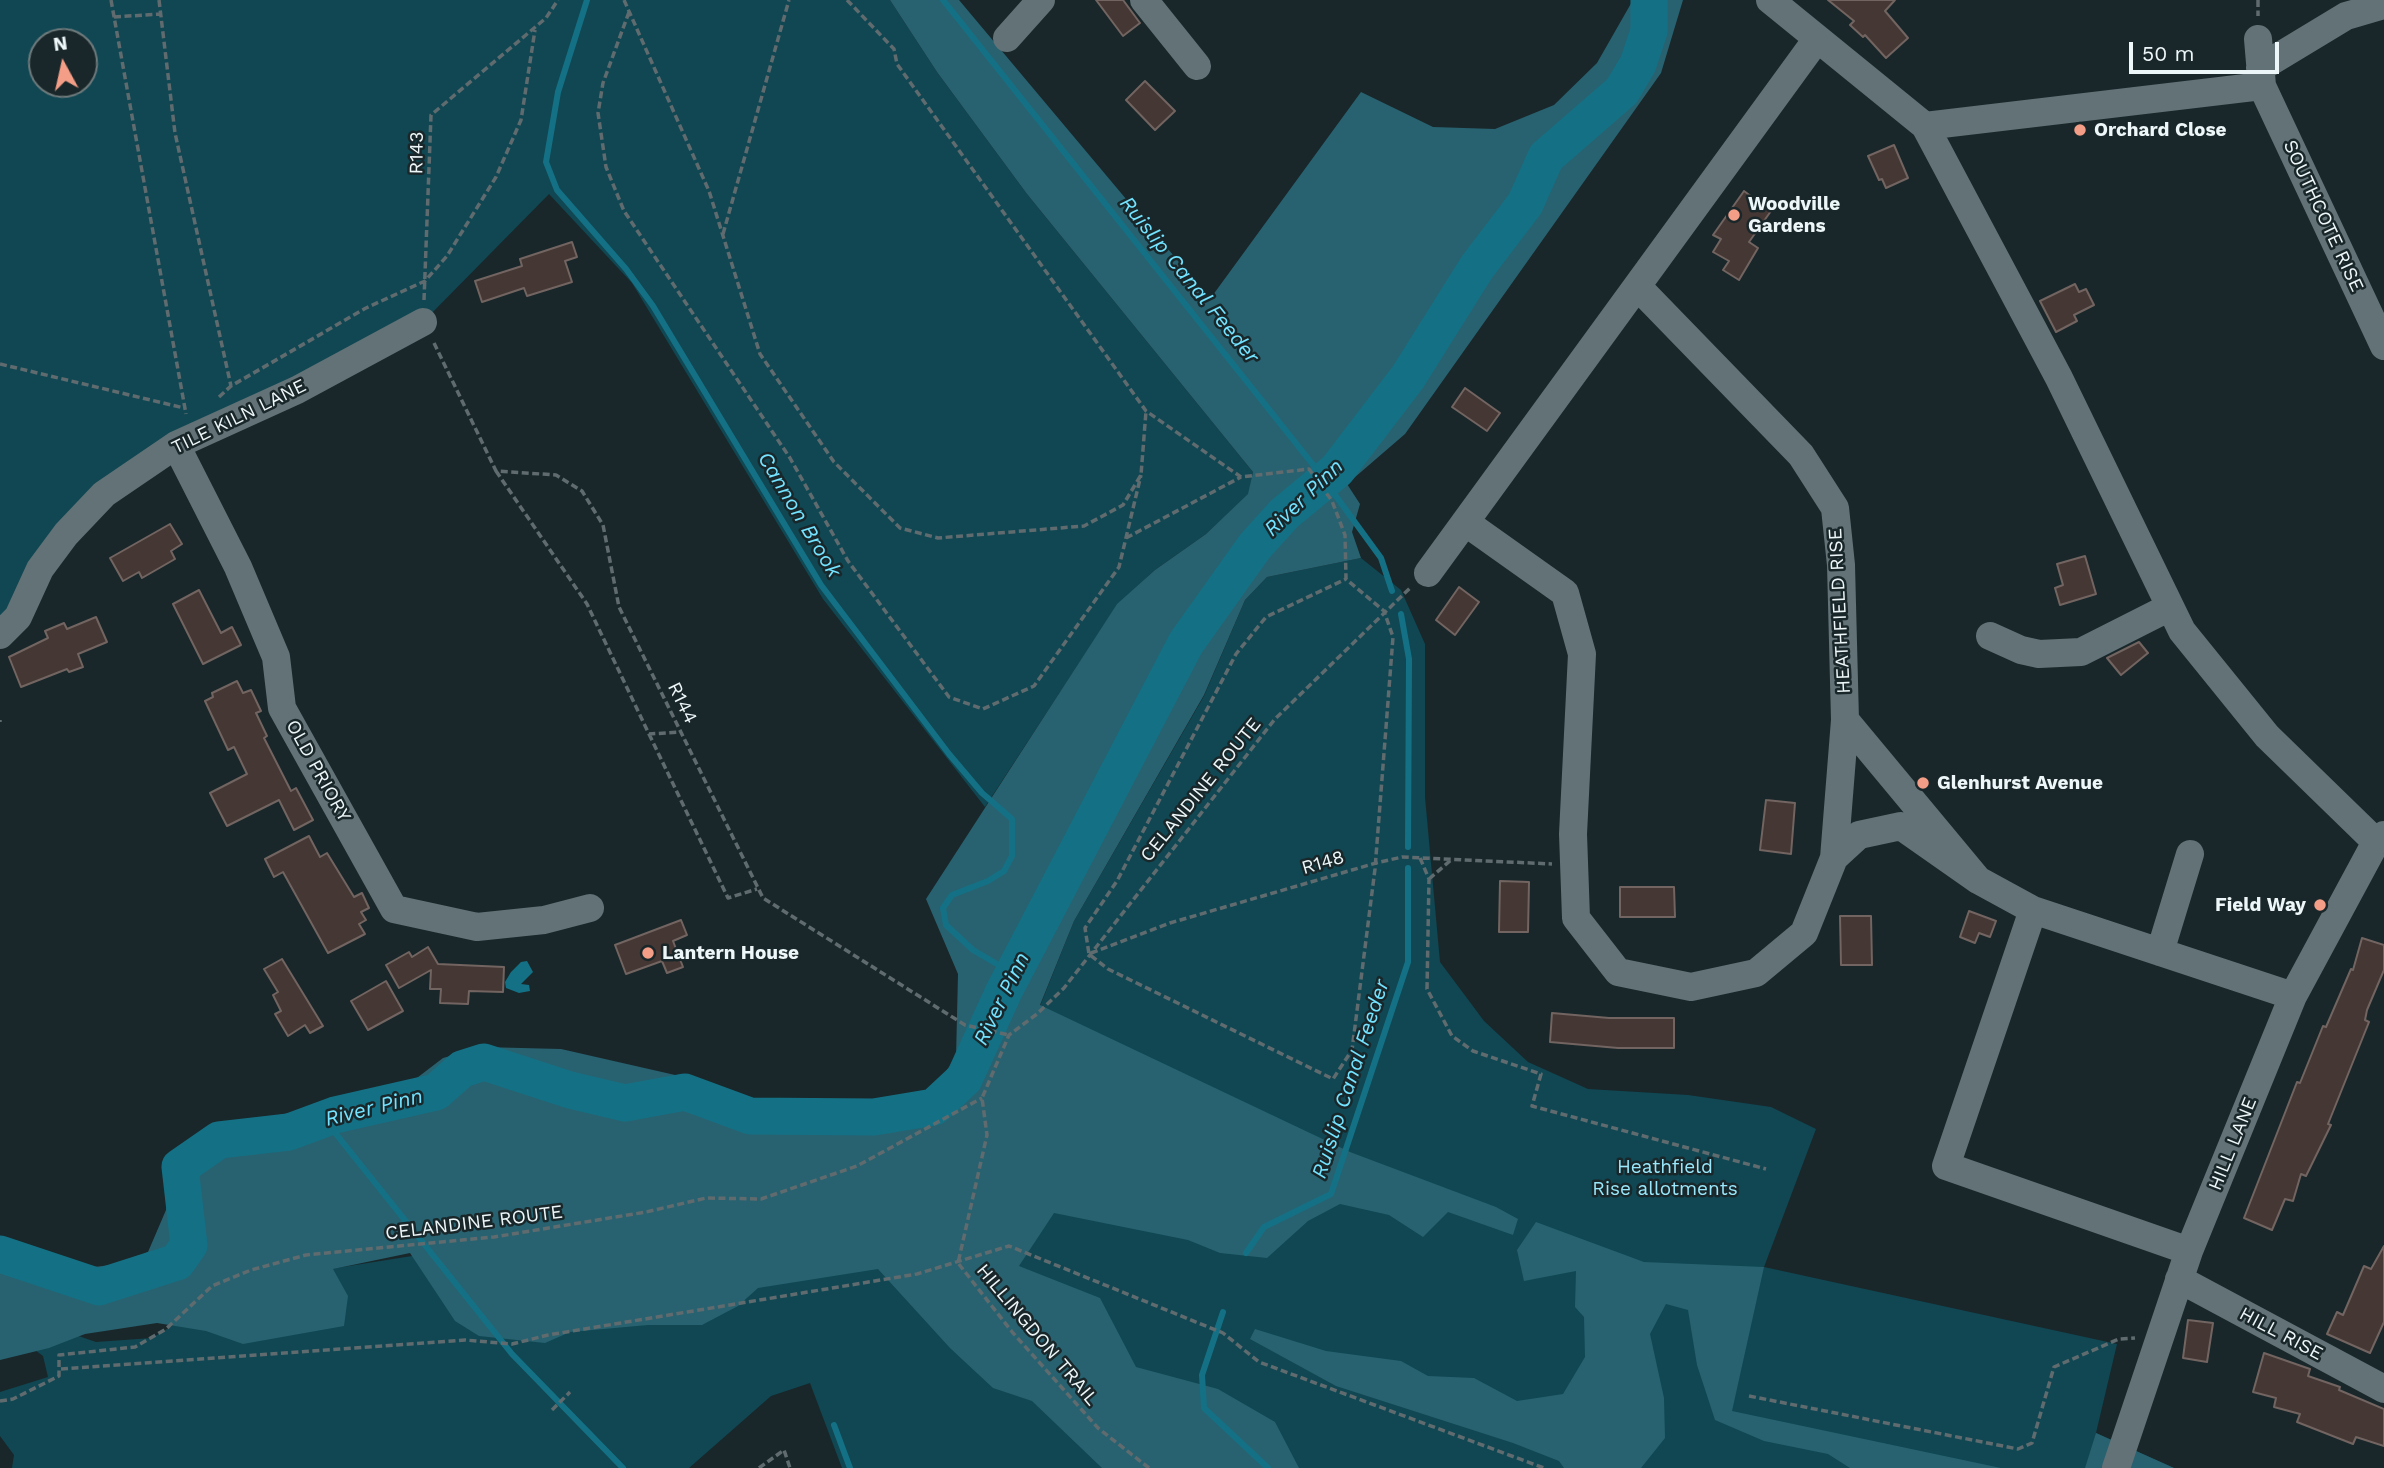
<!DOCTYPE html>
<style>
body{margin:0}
#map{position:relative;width:2384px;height:1468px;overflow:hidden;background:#19272a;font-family:"Work Sans",sans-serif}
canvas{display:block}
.north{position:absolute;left:28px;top:28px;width:70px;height:70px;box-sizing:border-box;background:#19272a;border:2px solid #6e7a7c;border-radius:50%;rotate:352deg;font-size:19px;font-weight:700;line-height:28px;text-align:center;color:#edf6f8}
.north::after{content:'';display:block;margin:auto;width:24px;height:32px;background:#f49e87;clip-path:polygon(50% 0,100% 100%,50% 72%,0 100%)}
.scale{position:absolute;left:2129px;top:42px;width:150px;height:32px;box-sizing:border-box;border:4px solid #edf6f8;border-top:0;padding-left:9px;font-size:21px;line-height:24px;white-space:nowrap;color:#edf6f8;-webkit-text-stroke:5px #19272a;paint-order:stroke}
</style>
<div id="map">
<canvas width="2384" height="1468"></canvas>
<div class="north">N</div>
<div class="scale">50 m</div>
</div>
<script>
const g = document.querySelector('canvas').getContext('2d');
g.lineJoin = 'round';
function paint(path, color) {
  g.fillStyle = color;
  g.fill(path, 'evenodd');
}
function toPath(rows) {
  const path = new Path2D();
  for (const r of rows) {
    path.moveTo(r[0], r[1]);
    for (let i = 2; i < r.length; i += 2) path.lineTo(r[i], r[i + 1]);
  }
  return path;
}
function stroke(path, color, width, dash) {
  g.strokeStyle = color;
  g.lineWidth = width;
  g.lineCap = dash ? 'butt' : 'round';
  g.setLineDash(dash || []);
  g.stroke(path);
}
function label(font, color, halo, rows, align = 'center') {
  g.font = font + ' "Work Sans",sans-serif';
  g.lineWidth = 5;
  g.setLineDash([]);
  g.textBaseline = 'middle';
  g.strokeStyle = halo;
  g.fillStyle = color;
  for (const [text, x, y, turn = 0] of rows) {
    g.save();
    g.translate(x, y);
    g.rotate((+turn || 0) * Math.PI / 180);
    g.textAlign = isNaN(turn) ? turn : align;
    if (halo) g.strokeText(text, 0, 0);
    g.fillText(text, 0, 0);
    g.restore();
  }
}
const green = toPath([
 [0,0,890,0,937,72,1027,194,1253,472,1249,494,1206,534,1155,570,1117,605,985,807,823,599,632,283,549,194,424,321,96,492,0,619],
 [42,42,84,42,84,84,42,84],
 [1361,558,1401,590,1425,644,1425,797,1440,962,1484,1021,1528,1062,1588,1089,1688,1095,1771,1107,1816,1129,1764,1267,2117,1344,2096,1433,2174,1468,842,1468,810,1383,771,1396,689,1468,12,1468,14,1455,0,1436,0,1392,48,1377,43,1356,0,1324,0,1309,96,1342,152,1338,187,1317,292,1275,570,1231,916,1142,1040,1006,1074,921,1204,696,1245,600,1267,577]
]);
const forest = toPath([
 [890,0,959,0,1210,299,1361,92,1433,127,1495,129,1554,105,1597,63,1633,0,1683,0,1661,73,1405,434,1347,484,1360,504,1352,532,1361,558,1267,577,1245,600,1204,695,1074,921,1040,1005,1350,1152,1496,1207,1518,1219,1513,1235,1448,1212,1423,1237,1389,1215,1340,1204,1308,1221,1267,1258,1220,1253,1188,1240,1054,1213,1019,1266,1100,1298,1136,1367,1218,1389,1275,1422,1299,1468,1102,1468,1032,1401,993,1388,950,1348,878,1269,758,1288,738,1306,702,1325,648,1325,570,1332,545,1343,479,1336,455,1321,410,1253,333,1269,348,1296,344,1326,243,1344,206,1331,157,1323,85,1334,49,1348,0,1360,0,1243,56,1254,86,1268,119,1264,148,1252,166,1210,171,1155,212,1128,289,1113,347,1095,409,1084,443,1058,482,1047,561,1049,697,1080,781,1107,861,1100,895,1104,926,1097,956,1058,958,974,926,899,1117,604,1155,570,1206,534,1248,494,1253,472,1027,194,937,72],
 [1536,1222,1644,1262,1764,1267,1732,1411,2001,1468,1850,1468,1828,1454,1764,1441,1715,1420,1697,1365,1688,1310,1666,1304,1650,1334,1664,1398,1665,1438,1641,1468,1564,1468,1559,1461,1513,1443,1336,1386,1250,1339,1255,1329,1326,1351,1401,1361,1428,1376,1474,1378,1517,1401,1563,1394,1585,1357,1584,1317,1575,1307,1576,1271,1524,1281,1517,1250],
 [2096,1433,2174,1468,2085,1468]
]);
const water = toPath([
 [527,961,533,972,521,984,529,985,530,991,519,993,506,988,505,982,511,972,521,962]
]);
const stream = toPath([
 [587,0,558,92,546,162,557,190,626,269,653,306,821,585,949,754,982,793,1012,819,1012,856,1004,871,988,881,952,895,943,908,946,925,973,950,1014,974],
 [943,0,1314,466,1381,558,1392,591],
 [1401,614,1409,659,1408,847],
 [324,1119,512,1354,623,1468],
 [1246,1253,1264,1227,1331,1194,1408,962,1408,868],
 [1223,1312,1202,1375,1204,1408,1268,1468],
 [834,1425,850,1468]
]);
const river = toPath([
 [0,1254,99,1287,177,1262,189,1245,180,1167,219,1140,289,1132,335,1115,436,1092,462,1069,484,1062,570,1090,625,1103,685,1092,750,1116,874,1117,934,1107,964,1079,1004,991,1186,643,1255,546,1284,514,1337,470,1408,377,1477,267,1525,204,1546,157,1622,91,1638,64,1649,31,1649,0]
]);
const building = toPath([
 [1096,0,1123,0,1140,23,1123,36,1096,0],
 [1828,0,1895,0,1885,11,1908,38,1886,58,1865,35,1863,37,1850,25,1854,21,1828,0],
 [1145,81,1175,111,1155,130,1126,100,1145,81],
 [1894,145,1908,178,1886,188,1882,179,1879,180,1868,156,1894,145],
 [1744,191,1771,211,1749,242,1758,248,1739,280,1723,270,1729,261,1713,252,1721,239,1713,235,1744,191],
 [572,242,577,257,565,261,572,282,527,296,524,288,482,302,475,281,522,266,520,259,572,242],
 [2075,284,2079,292,2086,289,2094,305,2074,315,2077,321,2056,332,2040,301,2075,284],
 [1465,388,1500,413,1487,431,1452,407,1465,388],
 [170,524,182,544,171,551,175,559,142,578,139,572,123,581,110,558,170,524],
 [2085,556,2096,594,2060,605,2055,588,2063,585,2057,564,2085,556],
 [1459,587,1479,602,1455,635,1436,620,1459,587],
 [199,590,221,633,232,627,241,645,203,664,173,604,199,590],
 [96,617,107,642,78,654,83,667,69,672,67,669,21,687,9,657,48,638,45,631,64,623,67,629,96,617],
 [2139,642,2148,653,2121,675,2107,658,2139,642],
 [237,681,243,693,251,690,261,711,256,713,267,736,264,738,291,791,296,788,313,820,294,830,279,800,227,826,210,793,247,774,234,747,228,750,205,701,213,697,212,693,237,681],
 [1766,800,1795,803,1791,854,1760,850,1766,800],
 [309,836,320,857,327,853,354,897,362,893,369,908,361,912,366,920,359,924,365,934,328,953,283,872,274,877,265,859,309,836],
 [1500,881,1529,882,1528,932,1499,932,1500,881],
 [1620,887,1674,887,1675,917,1620,917,1620,887],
 [1969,911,1996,921,1990,937,1979,933,1975,943,1960,937,1969,911],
 [1840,916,1871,916,1872,965,1841,965,1840,916],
 [681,920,687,935,673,941,683,967,667,973,662,961,626,974,615,945,681,920],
 [2362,938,2384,945,2384,970,2367,1010,2365,1020,2369,1022,2328,1124,2331,1125,2306,1176,2301,1174,2293,1201,2285,1199,2272,1230,2244,1218,2297,1082,2300,1083,2323,1026,2326,1027,2351,969,2353,970,2362,938],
 [428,947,438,964,504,967,503,992,469,991,468,1004,440,1003,441,989,430,989,431,970,399,988,386,965,409,952,412,957,428,947],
 [282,959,323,1026,310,1033,305,1025,288,1036,275,1014,281,1011,273,995,278,992,264,969,282,959],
 [386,981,403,1011,368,1030,351,1001,386,981],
 [1552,1013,1609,1018,1674,1018,1674,1048,1618,1048,1550,1042,1552,1013],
 [2384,1246,2384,1322,2370,1353,2327,1334,2337,1312,2343,1315,2364,1266,2371,1269,2384,1246],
 [2188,1320,2213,1323,2207,1362,2183,1358,2188,1320],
 [2264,1353,2310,1369,2308,1376,2340,1387,2339,1390,2384,1409,2384,1446,2356,1437,2353,1444,2297,1422,2300,1414,2274,1407,2276,1398,2253,1392,2264,1353]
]);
const path = toPath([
 [111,0,186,414],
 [159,0,175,133,231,386],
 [624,0,709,191,760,354,834,462,900,528,938,538,1084,526,1123,505,1141,475,1146,411],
 [847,0,894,49,897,64,1146,411,1241,477,1309,469,1332,501,1345,535,1346,579,1384,611,1393,637,1375,869,1352,1050,1333,1079,1108,969,1089,954,1085,928,1117,881,1236,654,1266,617,1346,579],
 [2258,0,2258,16],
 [629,12,603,83,598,113,606,167,624,211,790,458,848,561,949,697,983,709,1034,686,1119,567,1141,475],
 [114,17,160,14],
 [723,234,789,0],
 [424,300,431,115,546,18,558,0],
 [434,343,496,471,556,475,582,491,603,525,619,607,763,898,965,1025,1009,1035],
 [0,364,184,408],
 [219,397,231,386,366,308,425,281,447,256,496,177,521,120,535,30],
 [496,471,587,604,649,734,681,732],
 [1126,538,1241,477],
 [0,720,0,722],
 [649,734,728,898,757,889],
 [1420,858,1429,879,1427,989,1452,1036,1473,1051,1541,1074,1532,1106,1766,1169],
 [1429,879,1451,860],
 [1091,953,1170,923,1376,863,1402,857,1552,864],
 [61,1369,465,1340,512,1344,548,1335,917,1274,1009,1246,1223,1333,1259,1362,1544,1468],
 [1749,1396,2018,1449,2032,1443,2054,1367,2119,1339,2135,1338],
 [0,1401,13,1399,59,1376,59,1355,135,1347,166,1329,212,1286,251,1270,306,1255,494,1237,646,1212,706,1198,761,1199,857,1166,982,1098],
 [552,1410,570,1392],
 [759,1468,784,1450,790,1468],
 [1149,1468,1098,1428,1013,1333,958,1263,987,1135,982,1098,1009,1035,1037,1014,1064,988,1275,719,1410,588]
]);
const minor = toPath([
 [1144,0,1197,66],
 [1770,0,1925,126,2262,86],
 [1007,38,1041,0],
 [2258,39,2262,86,2384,346],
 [2260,68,2346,16,2384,5],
 [1925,126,2059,378,2182,631,2267,736,2376,842],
 [1637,286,1801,455,1835,508,1841,565,1845,720,1978,880],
 [176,445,238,567,276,657,282,708,394,909,477,927,544,920,590,908],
 [1465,522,1565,593,1582,654,1573,834,1576,918,1618,972,1691,987,1756,973,1804,933,1834,858,1845,720],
 [1428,573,1817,39],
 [0,635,18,617,40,569,66,534,104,494,176,445,297,390,423,322],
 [1990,636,2021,650,2039,654,2081,652,2170,607],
 [1834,858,1859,835,1901,826,1978,880,2033,910,2293,996],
 [2033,910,1946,1166,2189,1251],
 [2160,952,2190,854],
 [2179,1279,2384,1389],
 [2116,1468,2189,1251,2293,996,2376,842,2384,835]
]);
const markers = [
 [2080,130,7,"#f49e87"],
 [1734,215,7,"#f49e87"],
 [1923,783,7,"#f49e87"],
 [2320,905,7,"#f49e87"],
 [648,953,7,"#f49e87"]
];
const poiNames = [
 ["Orchard Close",2094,130],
 ["Woodville",1748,204],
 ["Gardens",1748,226],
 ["Glenhurst Avenue",1937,783],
 ["Field Way",2306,905,"right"],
 ["Lantern House",662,953]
];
const streetNames = [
 ["R143",417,153,-89],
 ["SOUTHCOTE RISE",2323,216,65],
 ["TILE KILN LANE",239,417,-26],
 ["HEATHFIELD RISE",1840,611,-93],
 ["R144",682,703,64],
 ["OLD PRIORY",318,771,61],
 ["CELANDINE ROUTE",1201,790,-51],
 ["R148",1323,863,-16],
 ["HILL LANE",2233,1144,-68],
 ["CELANDINE ROUTE",474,1223,-7],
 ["HILL RISE",2281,1334,28],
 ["HILLINGDON TRAIL",1037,1335,50]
];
const parkNames = [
 ["Heathfield",1665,1167],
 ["Rise allotments",1665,1189]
];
const waterNames = [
 ["Ruislip Canal Feeder",1189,280,51],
 ["River Pinn",1304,498,-44],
 ["Cannon Brook",799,515,59],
 ["River Pinn",1002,999,-64],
 ["Ruislip Canal Feeder",1351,1079,-72],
 ["River Pinn",374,1108,-14]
];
paint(green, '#104753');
paint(forest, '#286270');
paint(water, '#147185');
stroke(stream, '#147185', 6);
stroke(river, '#147185', 37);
paint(building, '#443734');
stroke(building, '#726460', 2);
stroke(path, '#5f6b6e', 3.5, [7, 3.5]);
stroke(minor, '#627276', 28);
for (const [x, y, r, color] of markers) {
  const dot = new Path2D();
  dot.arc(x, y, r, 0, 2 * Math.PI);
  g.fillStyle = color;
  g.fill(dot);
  stroke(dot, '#19272a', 2.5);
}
label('bold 19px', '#edf6f8', '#19272a', poiNames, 'left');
label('19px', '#edf6f8', '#19272a', streetNames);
label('19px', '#98e7fb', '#19272a', parkNames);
label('italic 21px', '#73e3ff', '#19272a', waterNames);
</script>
